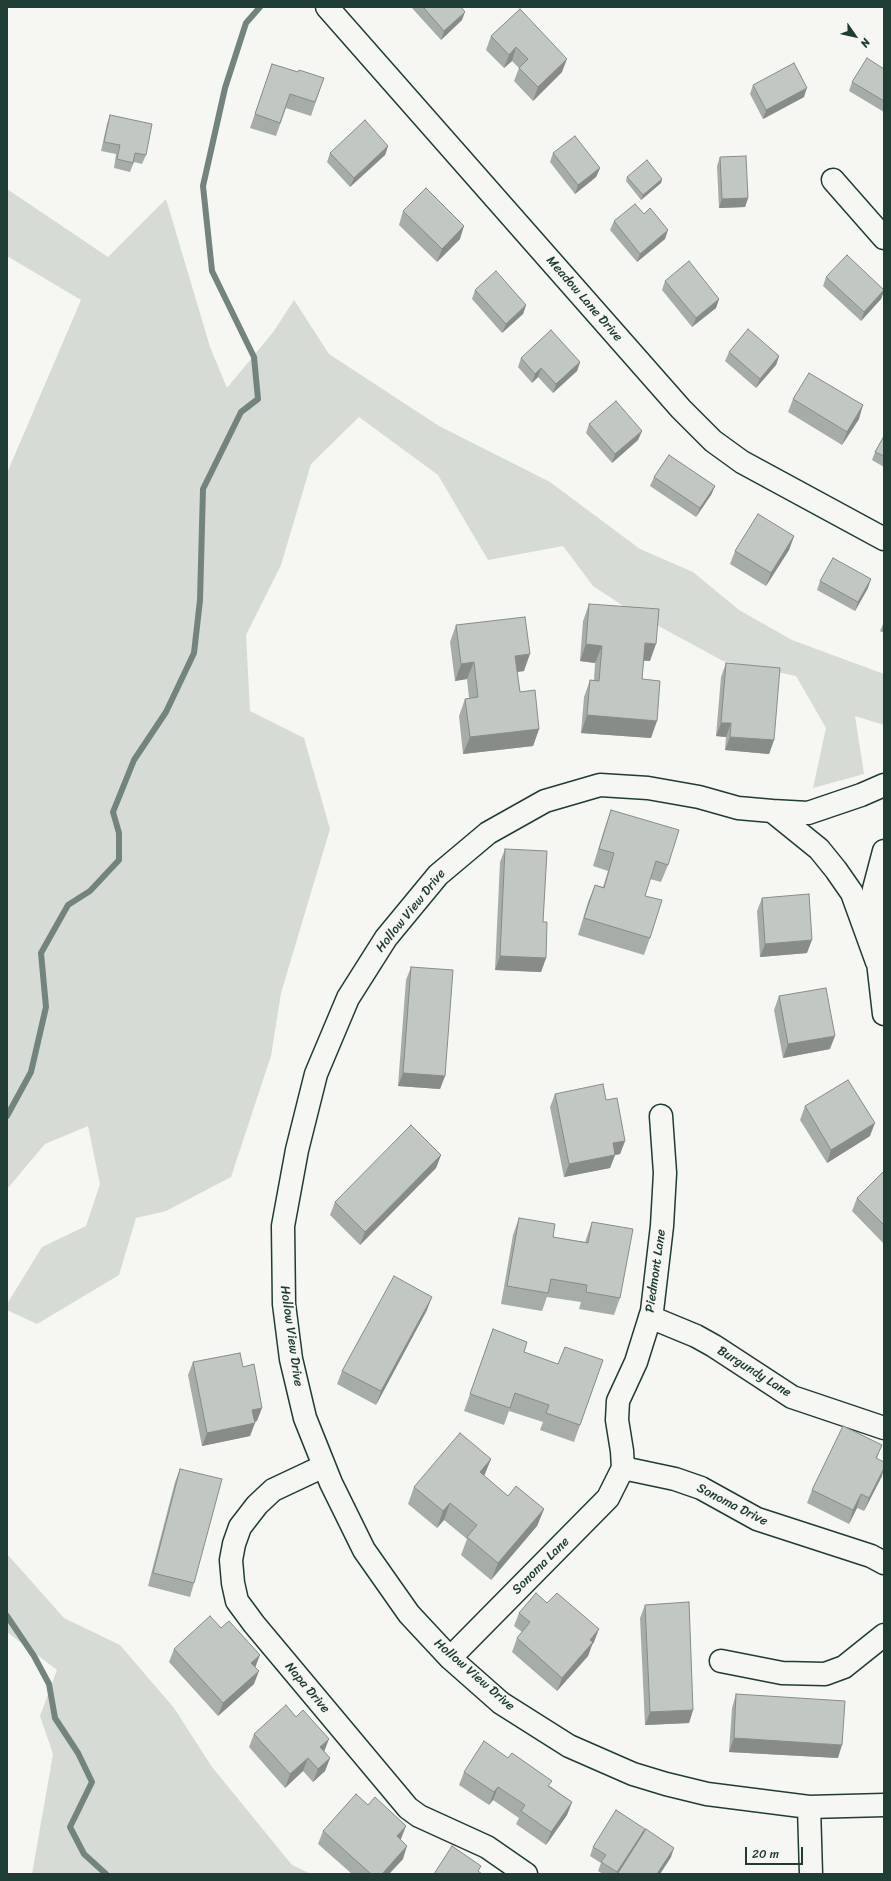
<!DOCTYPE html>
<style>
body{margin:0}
#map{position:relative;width:891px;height:1881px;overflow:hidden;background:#f6f6f2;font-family:Sriracha,sans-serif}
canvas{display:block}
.frame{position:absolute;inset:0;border:8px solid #1f3d34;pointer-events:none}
.north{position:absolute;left:835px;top:16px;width:40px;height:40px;-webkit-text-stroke:3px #f6f6f2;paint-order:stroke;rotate:124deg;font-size:11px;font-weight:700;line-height:16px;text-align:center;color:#1f3d34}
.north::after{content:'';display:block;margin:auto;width:14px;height:18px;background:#1f3d34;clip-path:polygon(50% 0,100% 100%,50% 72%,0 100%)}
.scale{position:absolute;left:745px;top:1847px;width:58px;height:18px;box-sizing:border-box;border:2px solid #1f3d34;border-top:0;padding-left:5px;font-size:12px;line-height:14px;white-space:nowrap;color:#1f3d34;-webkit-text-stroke:3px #f6f6f2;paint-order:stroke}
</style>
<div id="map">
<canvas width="891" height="1881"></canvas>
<div class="frame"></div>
<div class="north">N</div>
<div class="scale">20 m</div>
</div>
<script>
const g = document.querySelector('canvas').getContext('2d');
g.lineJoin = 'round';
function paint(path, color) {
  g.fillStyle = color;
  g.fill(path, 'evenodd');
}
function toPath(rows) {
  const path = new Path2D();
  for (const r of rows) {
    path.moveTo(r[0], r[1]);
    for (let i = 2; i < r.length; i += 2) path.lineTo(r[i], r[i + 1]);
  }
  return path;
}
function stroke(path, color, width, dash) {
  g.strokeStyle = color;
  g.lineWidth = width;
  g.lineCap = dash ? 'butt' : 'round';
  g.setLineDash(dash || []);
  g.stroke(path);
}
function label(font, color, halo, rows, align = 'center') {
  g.font = font + ' Sriracha,sans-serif';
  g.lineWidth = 3.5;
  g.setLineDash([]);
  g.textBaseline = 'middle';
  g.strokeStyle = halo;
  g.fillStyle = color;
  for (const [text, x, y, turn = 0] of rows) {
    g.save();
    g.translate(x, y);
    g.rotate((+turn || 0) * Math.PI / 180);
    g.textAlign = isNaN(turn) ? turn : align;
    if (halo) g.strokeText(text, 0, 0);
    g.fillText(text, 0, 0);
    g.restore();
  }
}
const green = toPath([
 [7,189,108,257,166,199,210,347,227,388,274,331,294,300,329,354,439,426,550,482,640,549,693,572,739,610,792,640,884,674,884,725,855,716,864,774,813,788,826,728,796,676,723,661,631,611,593,586,563,546,488,560,438,475,359,417,311,464,281,565,246,635,250,711,304,738,330,829,281,993,271,1056,231,1177,166,1211,136,1218,119,1275,37,1324,7,1310,7,1304,42,1247,86,1226,100,1184,88,1126,45,1144,7,1189,7,473,81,300,7,256],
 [7,1554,64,1618,120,1645,174,1708,212,1767,292,1865,311,1874,32,1874,53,1754,40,1716,57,1670,7,1632]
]);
const stream = toPath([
 [7,1116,31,1072,46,1007,41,953,68,905,90,891,119,860,119,833,113,812,134,760,166,712,194,653,200,600,203,489,241,412,258,399,254,357,212,271,203,186,225,88,246,23,260,7],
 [7,1616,34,1656,49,1684,55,1718,78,1753,92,1782,70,1827,84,1854,106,1874]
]);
const minor = toPath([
 [327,7,681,409,713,441,742,462,884,539],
 [833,180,884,238],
 [884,785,861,795,808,813,772,811,819,849,836,870,852,893,877,962,884,962],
 [772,811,738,808,699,797,648,788,600,785,545,801,488,833,438,875,386,938,348,998,316,1074,297,1150,283,1226,284,1304,291,1359,305,1418,331,1483,364,1550,409,1614,450,1658,501,1703,569,1746,633,1774,666,1784,707,1794,809,1807,884,1805],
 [884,851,874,889,873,918,884,1014],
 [650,1317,696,1336,714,1346,792,1397,884,1428],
 [324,1466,273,1490,257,1505,240,1527,234,1544,231,1560,233,1583,237,1601,254,1624,408,1808,419,1816,487,1847,526,1874],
 [623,1468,675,1479,701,1488,757,1519,871,1556,884,1563],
 [450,1658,608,1498,623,1468,622,1451,617,1420,618,1401,636,1362,652,1311,662,1226,665,1173,661,1116],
 [721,1661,782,1673,825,1674,844,1667,884,1635],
 [809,1807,811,1874]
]);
const wall = toPath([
 [411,7,461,7,462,20,441,40],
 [520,9,562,72,533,101,514,81,519,68,512,61,504,68,486,50,491,36],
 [272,64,298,72,324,78,311,116,286,108,276,136,250,128],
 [884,69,884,112,849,91,852,82],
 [753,85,804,97,763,119,750,94],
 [110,115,146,155,142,164,134,162,130,172,114,168,116,154,101,151,107,124],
 [388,146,385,155,350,187,327,162,330,153],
 [553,153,600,168,596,177,575,194,550,162],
 [720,157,748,198,745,207,719,208,717,166],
 [627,177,662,179,661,183,641,200,626,181],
 [403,211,460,239,437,262,399,225],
 [614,221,665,239,637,262,610,230],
 [826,277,884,291,881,299,861,321,823,286],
 [665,281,719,299,716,308,692,327,662,290],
 [475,290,526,305,523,314,502,333,472,299],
 [729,352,779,356,776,365,756,388,725,361],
 [521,358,580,362,577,371,553,393,538,377,532,383,518,367],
 [793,399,859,419,842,445,788,412],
 [589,424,642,431,638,440,612,463,586,433],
 [884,436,884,467,872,460,875,452],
 [654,477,715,486,711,495,696,517,650,486],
 [794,536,789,550,766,586,730,564,735,551],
 [820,581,868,588,855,611,817,590],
 [589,604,650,661,644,661,642,679,651,738,581,733,584,697,590,680,594,680,595,663,580,661,583,621],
 [884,622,884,633,880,631],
 [456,625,524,671,517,672,520,692,539,729,533,746,463,754,459,716,465,699,469,698,467,679,455,681,450,642],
 [726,663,774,740,769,754,725,750,726,737,716,736,721,677],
 [611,810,668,865,661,882,650,879,645,896,650,938,644,955,578,935,588,902,595,885,603,887,608,871,593,866,605,827],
 [505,849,546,958,541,972,495,970,500,862],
 [762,898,807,953,760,957,757,911],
 [411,967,445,1076,440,1089,398,1086,406,980],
 [779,996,830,1049,783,1058,774,1010],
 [555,1094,606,1100,625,1141,620,1154,615,1155,610,1168,564,1177,550,1107],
 [805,1106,870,1136,827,1163,800,1120],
 [441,1155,436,1168,360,1245,330,1215,335,1202],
 [884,1171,884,1244,852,1211,857,1198],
 [519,1218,553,1237,585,1242,592,1222,620,1298,614,1315,579,1309,581,1302,547,1297,542,1311,501,1304,513,1235],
 [427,1310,376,1405,337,1384,342,1371],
 [493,1329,524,1352,558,1364,603,1360,574,1442,540,1430,543,1422,509,1411,504,1425,464,1411],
 [193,1362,243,1367,257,1421,255,1422,250,1436,202,1446,188,1375],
 [491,1459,484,1476,508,1496,544,1509,537,1526,491,1580,461,1555,467,1539,444,1520,437,1528,408,1504,414,1487],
 [877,1459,882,1476,864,1511,857,1508,849,1524,807,1503,812,1490],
 [180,1469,194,1583,190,1597,148,1586,175,1482],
 [645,1605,693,1710,689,1723,645,1725,640,1618],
 [519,1613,594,1642,592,1645,588,1656,557,1691,512,1652,517,1638,522,1632,514,1626],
 [174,1649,256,1667,254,1684,218,1716,169,1662],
 [736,1694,838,1758,729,1752,732,1708],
 [254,1734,324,1751,330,1758,325,1771,313,1782,303,1771,285,1788,249,1747],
 [464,1772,550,1786,572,1802,567,1815,546,1845,516,1824,519,1818,493,1800,489,1805,459,1785],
 [645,1829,644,1833,671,1857,660,1874,603,1874,598,1871,601,1863,590,1856,593,1847],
 [323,1831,401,1839,400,1840,403,1859,389,1874,352,1874,318,1844]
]);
const shadedWall = toPath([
 [465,12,462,20,441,40,444,31],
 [516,47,512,61,504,68,509,55],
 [567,59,562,72,533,101,538,87],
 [807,88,804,97,763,119,766,110],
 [388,146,385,155,350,187,354,178],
 [600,168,596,177,575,194,578,185],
 [662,179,661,183,641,200,643,195],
 [748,198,745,207,719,208,722,199],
 [464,226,460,239,437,262,442,249],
 [668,230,665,239,637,262,640,254],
 [884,290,881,299,861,321,864,312],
 [719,299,716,308,692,327,696,318],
 [526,305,523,314,502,333,506,324],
 [779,356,776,365,756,388,760,379],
 [580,362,577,371,553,393,556,384],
 [541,368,538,377,532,383,535,374],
 [863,405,859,419,842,445,847,432],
 [642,431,638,440,612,463,615,454],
 [715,486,711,495,696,517,700,508],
 [794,536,789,550,766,586,771,573],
 [871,579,868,588,855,611,858,602],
 [645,643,656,644,650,661,639,660],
 [586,644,602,646,595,663,580,661],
 [530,654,524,671,509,673,515,656],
 [474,662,467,679,455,681,461,664],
 [587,715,657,721,651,738,581,733],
 [721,723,731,723,726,737,716,736],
 [539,729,533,746,463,754,470,737],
 [730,737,774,740,769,754,725,750],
 [812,940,807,953,760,957,765,944],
 [500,956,546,958,541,972,495,970],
 [835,1036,830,1049,783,1058,788,1044],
 [403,1073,445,1076,440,1089,398,1086],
 [875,1123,870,1136,827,1163,831,1150],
 [625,1141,620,1154,615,1155,610,1168,564,1177,569,1164,613,1143],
 [441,1155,436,1168,360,1245,365,1232],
 [432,1297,427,1310,376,1405,381,1391],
 [262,1408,257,1421,247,1423,252,1410],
 [255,1423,250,1436,202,1446,207,1433],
 [882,1445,877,1458,871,1471,876,1458],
 [491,1459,484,1476,480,1472],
 [884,1468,882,1476,864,1511,869,1498],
 [861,1494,857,1508,849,1524,853,1510],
 [450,1503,444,1520,437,1528,443,1511],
 [544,1509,537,1526,491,1580,498,1563],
 [599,1629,594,1642,592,1645,588,1656,557,1691,562,1678,590,1640],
 [260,1655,255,1668,251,1663],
 [259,1671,254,1684,218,1716,223,1703],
 [693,1710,689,1723,645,1725,650,1712],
 [734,1738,842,1745,838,1758,729,1752],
 [329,1739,324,1752,320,1747],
 [308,1758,303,1771,285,1788,290,1774],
 [330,1758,325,1771,313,1782,318,1769],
 [498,1787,493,1800,489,1805,494,1792],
 [572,1802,567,1815,546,1845,551,1832],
 [406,1826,401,1839,392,1850,397,1836],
 [645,1829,642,1838,617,1874,616,1874],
 [407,1846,403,1859,389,1874,382,1874],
 [674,1848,671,1857,660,1874,657,1874]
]);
const building = toPath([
 [423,7,461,7,465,12,444,31,423,7],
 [520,9,567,59,538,87,519,68,528,59,516,47,509,55,491,36,520,9],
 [867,58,884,69,884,101,852,82,867,58],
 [794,63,807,88,766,110,753,85,794,63],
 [272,64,298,72,299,70,324,78,315,102,290,94,280,123,255,114,272,64],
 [110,115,152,124,146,155,135,153,133,163,117,159,120,145,104,142,110,115],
 [365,120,388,146,354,178,330,153,365,120],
 [575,136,600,168,578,185,553,153,575,136],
 [746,156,748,198,722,199,720,157,746,156],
 [647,160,662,179,643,195,627,177,647,160],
 [426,188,464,226,442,249,403,211,426,188],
 [635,204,644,214,650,208,668,230,640,254,614,221,635,204],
 [847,255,884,290,864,312,826,277,847,255],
 [689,261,719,299,696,318,665,281,689,261],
 [496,271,526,305,506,324,475,290,496,271],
 [748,329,779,356,760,379,729,352,748,329],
 [551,330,580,362,556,384,541,368,535,374,521,358,551,330],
 [809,373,863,405,847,432,793,399,809,373],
 [616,401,642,431,615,454,589,424,616,401],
 [884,436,884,456,875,452,884,436],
 [669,455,715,486,700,508,654,477,669,455],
 [758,514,794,536,771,573,735,551,758,514],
 [833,558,871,579,858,602,820,581,833,558],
 [589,604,659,609,656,644,645,643,642,679,660,681,657,721,587,715,590,680,599,681,602,646,586,644,589,604],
 [525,617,530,654,515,656,520,692,535,690,539,729,470,737,465,699,478,697,474,662,461,664,456,625,525,617],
 [726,663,780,668,774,740,730,737,731,723,721,723,726,663],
 [611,810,679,830,668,865,656,861,645,896,662,900,650,938,584,918,595,885,604,888,614,853,599,849,611,810],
 [505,849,547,851,543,922,547,922,546,958,500,956,505,849],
 [809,894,812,940,765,944,762,898,809,894],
 [411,967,453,970,445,1076,403,1073,411,967],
 [826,988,835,1036,788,1044,779,996,826,988],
 [848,1080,875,1123,831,1150,805,1106,848,1080],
 [603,1084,606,1100,617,1098,625,1141,613,1143,615,1155,569,1164,555,1094,603,1084],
 [411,1125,441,1155,365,1232,335,1202,411,1125],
 [884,1171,884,1225,857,1198,884,1171],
 [519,1218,555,1224,553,1237,588,1243,592,1222,633,1229,620,1298,586,1292,587,1285,551,1279,548,1293,507,1286,519,1218],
 [394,1276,432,1297,381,1391,342,1371,394,1276],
 [493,1329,527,1342,524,1352,558,1364,565,1347,603,1360,580,1425,546,1413,549,1405,515,1393,510,1408,470,1394,493,1329],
 [240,1353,243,1367,254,1364,262,1408,252,1410,255,1423,207,1433,193,1362,240,1353],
 [843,1426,882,1445,876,1458,884,1462,884,1468,869,1498,861,1494,853,1510,812,1490,843,1426],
 [460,1433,491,1459,480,1472,508,1496,516,1486,544,1509,498,1563,467,1537,477,1525,450,1503,443,1511,414,1487,460,1433],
 [180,1469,222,1479,194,1583,153,1573,180,1469],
 [536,1593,547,1603,557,1593,599,1629,590,1640,593,1642,562,1678,517,1638,530,1622,519,1613,536,1593],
 [689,1602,693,1710,650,1712,645,1605,689,1602],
 [210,1616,221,1628,229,1621,260,1655,251,1663,259,1671,223,1703,174,1649,210,1616],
 [736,1694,845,1701,842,1745,734,1738,736,1694],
 [286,1705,296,1717,303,1710,329,1739,320,1747,330,1758,318,1769,308,1758,290,1774,254,1734,286,1705],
 [484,1741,508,1758,512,1753,552,1781,548,1786,572,1802,551,1832,521,1811,525,1805,498,1787,494,1792,464,1772,484,1741],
 [356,1794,368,1805,375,1797,406,1826,397,1836,407,1846,382,1874,371,1874,323,1831,356,1794],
 [616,1810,645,1829,617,1872,601,1862,606,1855,593,1847,616,1810],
 [646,1829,674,1848,657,1874,620,1874,618,1873,646,1829],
 [452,1846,481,1866,478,1871,482,1874,434,1874,452,1846]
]);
const streetNames = [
 ["Meadow Lane Drive",584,299,49],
 ["Hollow View Drive",411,911,-51],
 ["Piedmont Lane",656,1271,-82],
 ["Hollow View Drive",291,1336,82],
 ["Burgundy Lane",754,1372,32],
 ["Sonoma Drive",732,1505,27],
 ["Sonoma Lane",541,1566,-45],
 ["Hollow View Drive",474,1675,41],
 ["Napa Drive",307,1688,50]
];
paint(green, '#d6dbd6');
stroke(stream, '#72847d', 6);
stroke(minor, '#1f3d34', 25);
stroke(minor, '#f6f6f2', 22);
paint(wall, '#a6aca8');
paint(shadedWall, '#878c88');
paint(building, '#c1c8c3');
stroke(building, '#878c88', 1);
label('13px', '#1f3d34', '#f6f6f2', streetNames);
</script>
